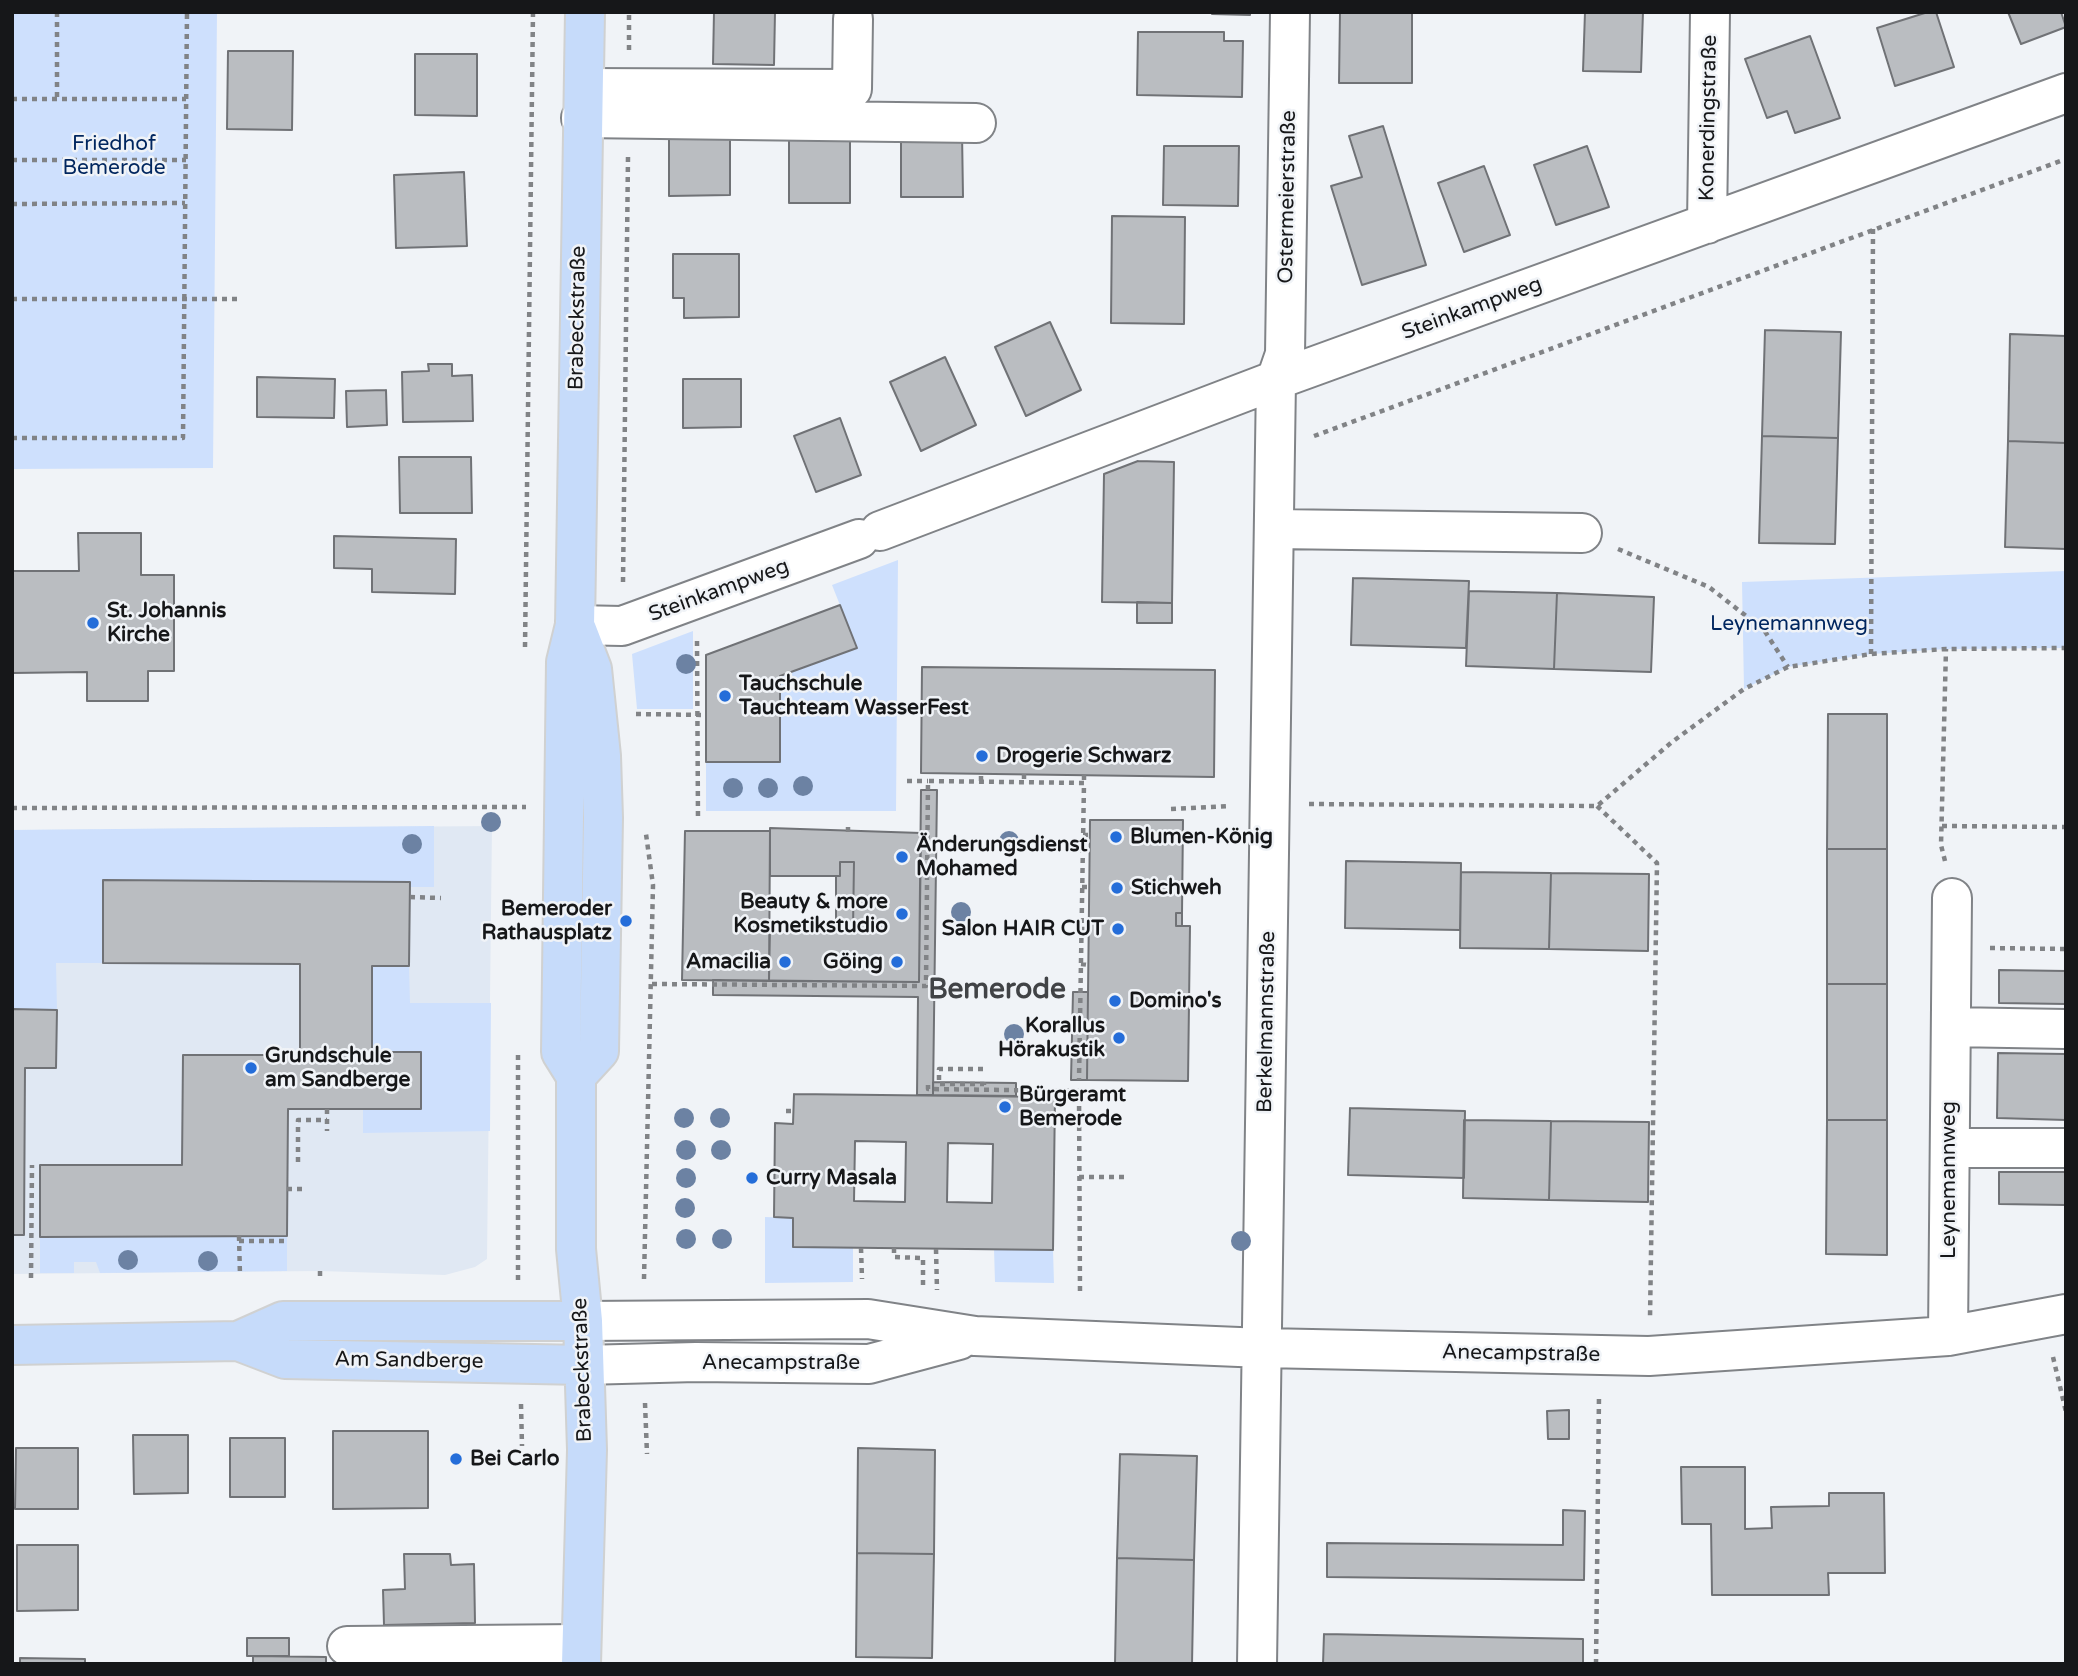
<!DOCTYPE html>
<meta charset="utf-8">
<style>
body{margin:0}
#map{position:relative;width:2078px;height:1676px;overflow:hidden;background:#f0f3f7;font-family:"Varela Round",sans-serif}
canvas{display:block}
.frame{position:absolute;inset:0;border:14px solid #161719;pointer-events:none}
</style>
<div id="map">
<canvas width="2078" height="1676"></canvas>
<div class="frame"></div>
</div>
<script>
const g = document.querySelector('canvas').getContext('2d');
g.lineJoin = 'round';
function paint(path, color) {
  g.fillStyle = color;
  g.fill(path, 'evenodd');
}
function toPath(rows) {
  const path = new Path2D();
  for (const r of rows) {
    path.moveTo(r[0], r[1]);
    for (let i = 2; i < r.length; i += 2) path.lineTo(r[i], r[i + 1]);
  }
  return path;
}
function stroke(path, color, width, dash) {
  g.strokeStyle = color;
  g.lineWidth = width;
  g.lineCap = dash ? 'butt' : 'round';
  g.setLineDash(dash || []);
  g.stroke(path);
}
function label(font, color, halo, rows, align = 'center') {
  g.font = font + ' "Varela Round",sans-serif';
  g.lineWidth = 5;
  g.setLineDash([]);
  g.textBaseline = 'middle';
  g.strokeStyle = halo;
  g.fillStyle = color;
  for (const [text, x, y, turn = 0] of rows) {
    g.save();
    g.translate(x, y);
    g.rotate((+turn || 0) * Math.PI / 180);
    g.textAlign = isNaN(turn) ? turn : align;
    if (halo) g.strokeText(text, 0, 0);
    g.fillText(text, 0, 0);
    g.restore();
  }
}
const built = toPath([
 [492,826,487,1259,475,1267,445,1275,320,1271,12,1274,12,830]
]);
const green = toPath([
 [12,12,217,12,213,468,12,469],
 [898,560,896,811,706,811,706,762,780,762,780,676,857,648,832,585],
 [2066,571,2066,648,1946,649,1871,654,1788,667,1744,689,1742,582],
 [693,631,693,709,637,709,632,654],
 [434,826,434,887,410,887,409,882,104,880,103,963,56,963,57,1010,12,1009,12,830],
 [372,966,409,966,410,1003,491,1003,490,1131,363,1133,363,1109,421,1109,421,1052,372,1052],
 [765,1217,793,1218,793,1247,853,1248,853,1282,765,1283],
 [287,1236,287,1271,100,1273,96,1262,74,1262,74,1273,40,1273,40,1237],
 [994,1249,1053,1250,1054,1283,995,1282]
]);
const building = toPath([
 [714,12,775,12,774,65,713,64,714,12],
 [1212,12,1250,12,1250,15,1212,14,1212,12],
 [1340,12,1412,12,1412,83,1339,83,1340,12],
 [1585,12,1643,12,1641,72,1583,71,1585,12],
 [1928,12,1936,12,1954,67,1895,86,1877,28,1928,12],
 [2008,12,2061,12,2066,27,2021,44,2008,12],
 [1138,32,1224,32,1224,41,1243,41,1242,97,1137,95,1138,32],
 [1810,36,1840,118,1795,133,1787,111,1767,118,1745,59,1810,36],
 [228,51,293,51,292,130,227,129,228,51],
 [415,54,477,54,477,116,415,115,415,54],
 [1383,126,1426,265,1362,285,1331,186,1362,177,1349,136,1383,126],
 [669,130,730,130,730,195,669,196,669,130],
 [901,132,962,132,963,197,901,197,901,132],
 [789,138,850,138,850,203,789,203,789,138],
 [1164,146,1239,146,1238,206,1163,205,1164,146],
 [1587,146,1609,207,1556,225,1534,165,1587,146],
 [1484,166,1510,235,1464,252,1438,183,1484,166],
 [464,172,467,246,396,248,394,175,464,172],
 [1112,216,1185,217,1184,324,1111,323,1112,216],
 [673,254,739,254,739,317,684,318,684,298,673,298,673,254],
 [1050,322,1081,390,1026,416,995,347,1050,322],
 [1765,330,1841,332,1838,438,1762,436,1765,330],
 [2010,334,2066,336,2066,443,2008,441,2010,334],
 [945,357,976,425,921,451,890,382,945,357],
 [428,364,452,364,452,376,472,375,473,421,403,422,402,372,429,371,428,364],
 [257,377,335,379,334,418,257,417,257,377],
 [683,379,741,379,741,427,683,428,683,379],
 [386,390,387,425,347,427,346,391,386,390],
 [840,418,861,475,816,492,794,436,840,418],
 [1762,436,1838,438,1835,544,1759,543,1762,436],
 [2008,441,2066,443,2066,549,2005,547,2008,441],
 [399,457,471,457,472,513,400,513,399,457],
 [1138,461,1174,462,1172,603,1102,602,1104,474,1138,461],
 [78,533,141,533,141,575,174,575,174,671,148,671,148,701,87,701,87,672,12,673,12,571,79,571,78,533],
 [334,536,456,539,455,594,372,592,372,569,334,568,334,536],
 [1353,578,1469,581,1466,648,1351,645,1353,578],
 [1469,591,1557,593,1554,669,1466,666,1469,591],
 [1557,593,1654,597,1651,672,1554,669,1557,593],
 [1137,602,1172,603,1172,623,1137,623,1137,602],
 [840,605,857,648,780,676,780,762,706,762,706,655,840,605],
 [922,667,1215,670,1214,777,921,773,922,667],
 [1828,714,1887,714,1887,849,1827,849,1828,714],
 [921,790,937,790,933,1095,917,1095,918,997,713,995,713,980,919,982,921,790],
 [1090,820,1183,820,1182,913,1176,913,1176,926,1190,926,1188,1081,1087,1080,1090,820],
 [770,828,921,833,919,982,769,981,770,928,853,929,854,862,840,862,840,876,770,876,770,828],
 [685,831,770,831,769,981,682,980,685,831],
 [1827,849,1887,849,1887,984,1827,984,1827,849],
 [1346,861,1461,863,1460,930,1345,928,1346,861],
 [840,862,854,862,853,929,836,929,836,876,840,876,840,862],
 [1461,872,1551,873,1549,949,1460,948,1461,872],
 [1551,873,1649,874,1648,951,1549,949,1551,873],
 [103,880,410,882,409,966,372,966,372,1052,421,1052,421,1109,288,1109,287,1236,40,1237,40,1165,182,1165,183,1055,300,1055,300,964,103,963,103,880],
 [1176,913,1182,913,1182,926,1176,926,1176,913],
 [1999,970,2066,971,2066,1004,1999,1003,1999,970],
 [1827,984,1887,984,1887,1120,1827,1120,1827,984],
 [1073,992,1088,992,1087,1080,1071,1080,1073,992],
 [12,1009,57,1010,56,1068,25,1068,24,1235,12,1235,12,1009],
 [1998,1053,2066,1054,2066,1120,1997,1118,1998,1053],
 [933,1082,1016,1083,1016,1096,933,1095,933,1082],
 [794,1094,1055,1097,1053,1250,793,1247,793,1218,774,1217,775,1123,793,1124,794,1094],
 [855,1141,906,1142,905,1202,854,1201,855,1141],
 [948,1143,993,1144,992,1203,947,1202,948,1143],
 [1350,1108,1465,1111,1464,1178,1348,1175,1350,1108],
 [1464,1120,1551,1121,1549,1200,1463,1198,1464,1120],
 [1827,1120,1887,1120,1887,1255,1826,1254,1827,1120],
 [1551,1121,1649,1122,1648,1202,1549,1200,1551,1121],
 [1999,1172,2066,1172,2066,1205,1999,1204,1999,1172],
 [1569,1410,1569,1439,1548,1439,1547,1411,1569,1410],
 [333,1431,428,1431,428,1508,333,1509,333,1431],
 [133,1435,188,1435,188,1493,134,1494,133,1435],
 [230,1438,285,1438,285,1497,230,1497,230,1438],
 [16,1448,78,1448,78,1509,15,1509,16,1448],
 [858,1448,935,1450,934,1554,857,1553,858,1448],
 [1120,1454,1197,1456,1194,1560,1117,1558,1120,1454],
 [1681,1467,1745,1467,1745,1529,1772,1528,1771,1507,1829,1506,1829,1493,1884,1493,1885,1573,1828,1573,1829,1595,1712,1595,1711,1524,1682,1524,1681,1467],
 [1563,1510,1585,1511,1584,1580,1327,1577,1327,1543,1563,1545,1563,1510],
 [17,1545,78,1545,78,1610,17,1611,17,1545],
 [857,1553,934,1554,932,1658,856,1657,857,1553],
 [404,1554,450,1554,451,1565,474,1564,475,1623,384,1625,383,1590,405,1589,404,1554],
 [1117,1558,1194,1560,1192,1664,1115,1664,1117,1558],
 [1324,1634,1583,1639,1583,1664,1323,1664,1324,1634],
 [247,1638,289,1638,289,1656,247,1656,247,1638],
 [253,1656,326,1657,326,1664,253,1664,253,1656],
 [20,1658,85,1659,85,1664,20,1664,20,1658]
]);
const path = toPath([
 [57,12,57,99],
 [629,50,629,12],
 [12,99,186,99],
 [12,160,186,160],
 [12,204,185,203],
 [12,299,242,299],
 [1314,436,2066,159],
 [12,438,183,438,187,12],
 [1618,549,1709,587,1764,630,1788,667],
 [623,582,628,157],
 [697,641,698,821],
 [525,647,533,12],
 [1871,654,1873,229],
 [636,714,706,715],
 [1024,774,1024,782],
 [1084,775,1084,783],
 [907,781,928,781],
 [981,781,981,774],
 [1309,804,1597,806,1672,742,1744,689,1788,667,1871,654,1946,649,2066,648],
 [1597,806,1657,863,1650,1318],
 [12,808,526,807],
 [1171,809,1230,806],
 [1942,826,2066,827],
 [848,832,848,822],
 [1083,835,1090,835],
 [1945,861,1941,845,1946,649],
 [1082,887,1089,887],
 [410,897,441,898],
 [1081,929,1089,929],
 [1990,948,2066,949],
 [1081,964,1089,965],
 [652,984,926,986,928,781,1084,783,1079,1080],
 [983,1069,939,1069,939,1084,984,1084,984,1090],
 [928,1085,928,1089,1079,1091,1080,1293],
 [1079,1091,1128,1090],
 [327,1109,327,1131],
 [786,1111,793,1111],
 [298,1162,298,1120,327,1120],
 [1079,1177,1128,1177],
 [287,1189,302,1189],
 [239,1236,240,1276],
 [239,1241,287,1241],
 [861,1248,862,1279],
 [894,1248,894,1257,923,1258,923,1289],
 [936,1249,937,1290],
 [320,1271,320,1276],
 [31,1278,32,1165],
 [644,1279,653,885,646,834],
 [518,1280,518,1055],
 [2053,1357,2066,1412],
 [645,1403,647,1454],
 [521,1404,522,1446],
 [1596,1664,1599,1395]
]);
const minor = toPath([
 [584,88,852,89,853,19],
 [581,118,976,123],
 [1707,224,1710,12],
 [1274,529,1582,533],
 [880,531,1276,380,2066,93],
 [575,625,622,626,859,539],
 [1951,1027,2066,1029],
 [1950,1148,2066,1148],
 [583,1321,868,1319,975,1336,1263,1348,1649,1356,1948,1336,2066,1314],
 [1948,1336,1952,898],
 [584,1365,696,1362,869,1364,959,1340],
 [347,1646,581,1644],
 [1257,1664,1276,380,1285,354,1290,12]
]);
const major = toPath([
 [576,1076,599,1051,603,818,601,756,592,669,577,630],
 [238,1341,283,1321,583,1321],
 [12,1345,238,1341,285,1359,584,1365],
 [581,1664,587,1450,583,1321,576,1249,576,1076,561,1052,566,662,575,625,585,12]
]);
const trees = [
 [686,664],
 [803,786],
 [733,788],
 [768,788],
 [491,822],
 [1009,841],
 [412,844],
 [961,912],
 [1014,1034],
 [684,1118],
 [720,1118],
 [686,1150],
 [721,1150],
 [686,1178],
 [685,1208],
 [686,1239],
 [722,1239],
 [1241,1241],
 [128,1260],
 [208,1261]
];
const markers = [
 [93,623,7,"#246dd9"],
 [725,696,7,"#246dd9"],
 [982,756,7,"#246dd9"],
 [1116,837,7,"#246dd9"],
 [902,857,7,"#246dd9"],
 [1117,888,7,"#246dd9"],
 [902,914,7,"#246dd9"],
 [626,921,7,"#246dd9"],
 [1118,929,7,"#246dd9"],
 [785,962,7,"#246dd9"],
 [897,962,7,"#246dd9"],
 [1115,1001,7,"#246dd9"],
 [1119,1038,7,"#246dd9"],
 [251,1068,7,"#246dd9"],
 [1005,1107,7,"#246dd9"],
 [752,1178,7,"#246dd9"],
 [456,1459,7,"#246dd9"]
];
const streetNames = [
 ["Konerdingstraße",1709,118,-89],
 ["Ostermeierstraße",1288,197,-89],
 ["Steinkampweg",1472,309,-20],
 ["Brabeckstraße",578,318,-89],
 ["Steinkampweg",719,591,-20],
 ["Berkelmannstraße",1267,1022,-89],
 ["Leynemannweg",1949,1180,-90],
 ["Anecampstraße",1521,1354,1],
 ["Am Sandberge",409,1361,1],
 ["Anecampstraße",781,1363],
 ["Brabeckstraße",583,1370,-92]
];
const parkNames = [
 ["Friedhof",114,144],
 ["Bemerode",114,168],
 ["Leynemannweg",1789,624]
];
const poiNames = [
 ["St. Johannis",107,611],
 ["Kirche",107,635],
 ["Tauchschule",739,684],
 ["Tauchteam WasserFest",739,708],
 ["Drogerie Schwarz",996,756],
 ["Blumen-König",1130,837],
 ["Änderungsdienst",916,845],
 ["Mohamed",916,869],
 ["Stichweh",1131,888],
 ["Beauty & more",888,902,"right"],
 ["Kosmetikstudio",888,926,"right"],
 ["Bemeroder",612,909,"right"],
 ["Rathausplatz",612,933,"right"],
 ["Salon HAIR CUT",1104,929,"right"],
 ["Amacilia",771,962,"right"],
 ["Göing",883,962,"right"],
 ["Domino's",1129,1001],
 ["Korallus",1105,1026,"right"],
 ["Hörakustik",1105,1050,"right"],
 ["Grundschule",265,1056],
 ["am Sandberge",265,1080],
 ["Bürgeramt",1019,1095],
 ["Bemerode",1019,1119],
 ["Curry Masala",766,1178],
 ["Bei Carlo",470,1459]
];
const districtNames = [
 ["Bemerode",997,991]
];
paint(built, '#e0e8f3');
paint(green, '#cee0fd');
paint(building, '#babdc1');
stroke(building, '#707276', 2);
stroke(minor, '#808387', 42);
stroke(major, '#d0d1d1', 42);
stroke(path, '#818386', 4.5, [5, 5]);
stroke(minor, '#fff', 38);
stroke(major, '#c6dbfa', 38);
g.fillStyle = '#6c82a3';
for (const [x, y] of trees) {
  g.beginPath();
  g.arc(x, y, 10, 0, 2 * Math.PI);
  g.fill();
}
for (const [x, y, r, color] of markers) {
  const dot = new Path2D();
  dot.arc(x, y, r, 0, 2 * Math.PI);
  g.fillStyle = color;
  g.fill(dot);
  stroke(dot, '#f0f3f7', 2.5);
}
label('21px', '#161719', '#f0f3f7', streetNames);
label('21px', '#00265f', '#f0f3f7', parkNames);
label('bold 21px', '#161719', '#f0f3f7', poiNames, 'left');
label('bold 28px', '#414346', '#f0f3f7', districtNames);
</script>
